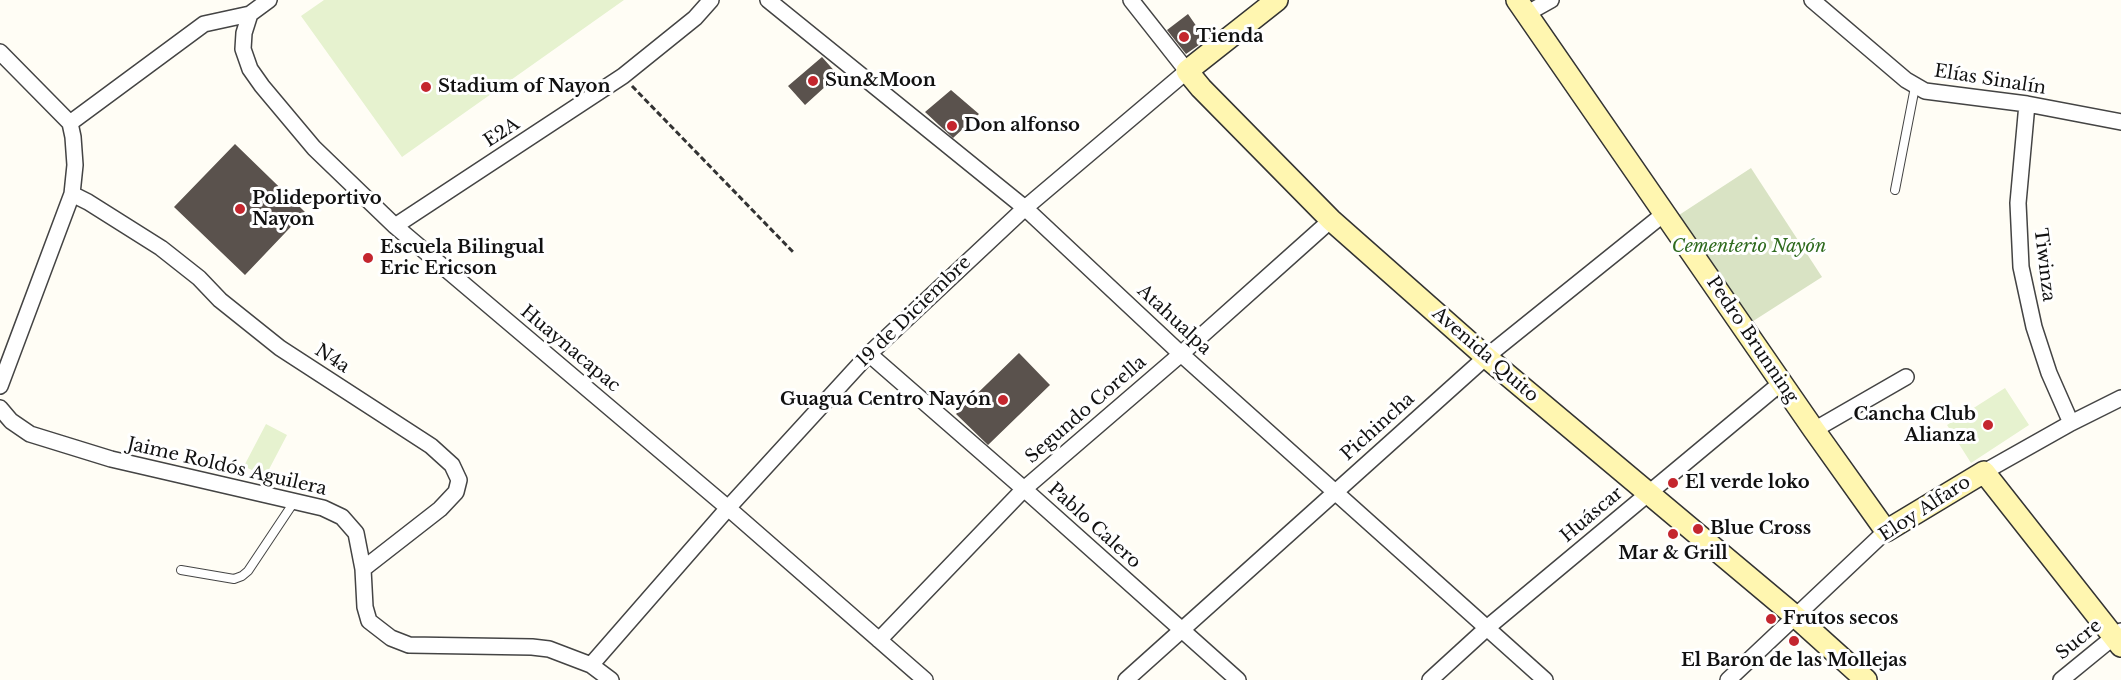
<!DOCTYPE html>
<meta charset="utf-8">
<style>
body{margin:0}
canvas{display:block;background:#fffdf5}
</style>
<canvas width="2121" height="680"></canvas>
<script>
const g = document.querySelector('canvas').getContext('2d');
g.lineJoin = 'round';
function paint(path, color) {
  g.fillStyle = color;
  g.fill(path, 'evenodd');
}
function toPath(rows) {
  const path = new Path2D();
  for (const r of rows) {
    path.moveTo(r[0], r[1]);
    for (let i = 2; i < r.length; i += 2) path.lineTo(r[i], r[i + 1]);
  }
  return path;
}
function stroke(path, color, width, dash) {
  g.strokeStyle = color;
  g.lineWidth = width;
  g.lineCap = dash ? 'butt' : 'round';
  g.setLineDash(dash || []);
  g.stroke(path);
}
function label(font, color, halo, rows, align = 'center') {
  g.font = font + ' "Libre Baskerville",serif';
  g.lineWidth = 6;
  g.setLineDash([]);
  g.textBaseline = 'middle';
  g.strokeStyle = halo;
  g.fillStyle = color;
  for (const [text, x, y, turn = 0] of rows) {
    g.save();
    g.translate(x, y);
    g.rotate((+turn || 0) * Math.PI / 180);
    g.textAlign = isNaN(turn) ? turn : align;
    if (halo) g.strokeText(text, 0, 0);
    g.fillText(text, 0, 0);
    g.restore();
  }
}
const cemetery = toPath([
 [1751,168,1822,277,1747,325,1676,217]
]);
const pitch = toPath([
 [324,0,624,0,402,157,301,16],
 [2005,388,2029,425,1971,463,1947,425],
 [266,424,287,435,265,477,244,466]
]);
const building = toPath([
 [1188,14,1206,40,1186,54,1167,30],
 [822,57,838,75,805,105,788,86],
 [951,90,979,114,953,138,925,112],
 [235,144,305,212,245,275,174,207],
 [1019,353,1050,385,988,445,956,414]
]);
const path = toPath([
 [632,86,794,253]
]);
const lane = toPath([
 [1895,190,1915,87],
 [181,570,234,579,242,576,248,571,294,502]
]);
const street = toPath([
 [768,0,1025,208,1181,354,1545,680],
 [1812,0,1906,80,1925,91,2027,104,2121,122],
 [250,14,244,33,243,49,250,69,262,86,314,148,395,226,728,508,925,680],
 [1526,14,1551,0],
 [0,52,70,123,73,137,75,165,72,194,0,386],
 [2027,104,2018,203,2021,267,2034,327,2049,373,2071,423],
 [70,123,204,24,250,14,269,0],
 [72,194,88,202,161,248,199,278,220,300,280,348,431,446,452,465,459,480,456,492,440,509,363,569],
 [395,226,623,76,695,18,711,0],
 [869,354,1024,489,1238,680],
 [0,408,11,421,30,434,111,459,323,508,342,517,356,533,363,569,365,607,369,621,391,638,409,645,532,647,549,649,591,665,611,680],
 [1814,430,1906,377],
 [1984,472,2071,423,2121,398],
 [879,640,1024,489,1181,354,1331,220],
 [591,665,728,508,869,354,1025,208,1187,71,1131,0],
 [1126,680,1486,357,1665,213],
 [1430,680,1488,627,1781,383],
 [1728,680,1886,531],
 [2061,680,2121,631]
]);
const secondary = toPath([
 [1277,0,1187,71,1201,88,1331,220,1486,357,1795,616,1866,680],
 [1517,0,1814,430,1886,531,1984,472,2121,646]
]);
const markers = [
 [1184,37,6,"#c4262e"],
 [813,81,6,"#c4262e"],
 [426,87,6,"#c4262e"],
 [952,126,6,"#c4262e"],
 [240,209,6,"#c4262e"],
 [368,258,6,"#c4262e"],
 [1003,400,6,"#c4262e"],
 [1988,425,6,"#c4262e"],
 [1673,483,6,"#c4262e"],
 [1698,529,6,"#c4262e"],
 [1673,534,6,"#c4262e"],
 [1771,619,6,"#c4262e"],
 [1794,641,6,"#c4262e"]
];
const poiNames = [
 ["Tienda",1196,37],
 ["Sun&Moon",825,81],
 ["Stadium of Nayon",438,87],
 ["Don alfonso",964,126],
 ["Polideportivo",252,199],
 ["Nayon",252,220],
 ["Escuela Bilingual",380,248],
 ["Eric Ericson",380,269],
 ["Guagua Centro Nayón",991,400,"right"],
 ["Cancha Club",1976,415,"right"],
 ["Alianza",1976,436,"right"],
 ["El verde loko",1685,483],
 ["Blue Cross",1710,529],
 ["Mar & Grill",1673,554,"center"],
 ["Frutos secos",1783,619],
 ["El Baron de las Mollejas",1794,661,"center"]
];
const streetNames = [
 ["Elías Sinalín",1990,80,9],
 ["E2A",502,133,-33],
 ["Tiwinza",2044,265,83],
 ["19 de Diciembre",914,312,-44],
 ["Atahualpa",1174,320,43],
 ["Pedro Brunning",1752,340,56],
 ["Huaynacapac",570,349,40],
 ["Avenida Quito",1485,355,41],
 ["N4a",332,359,33],
 ["Segundo Corella",1086,410,-41],
 ["Pichincha",1378,427,-42],
 ["Jaime Roldós Aguilera",227,467,13],
 ["Eloy Alfaro",1925,509,-33],
 ["Huáscar",1592,515,-40],
 ["Pablo Calero",1094,526,42],
 ["Sucre",2079,640,-39]
];
const parkNames = [
 ["Cementerio Nayón",1749,247]
];
paint(cemetery, '#d9e3c4');
paint(pitch, '#e6f2cf');
paint(building, '#5a524d');
stroke(lane, '#444', 10);
stroke(street, '#444', 18);
stroke(secondary, '#333', 24);
stroke(path, '#333', 3, [6, 3]);
stroke(lane, '#fff', 8);
stroke(street, '#fff', 15);
stroke(secondary, '#fff6b0', 21);
for (const [x, y, r, color] of markers) {
  const dot = new Path2D();
  dot.arc(x, y, r, 0, 2 * Math.PI);
  g.fillStyle = color;
  g.fill(dot);
  stroke(dot, '#fff', 2);
}
label('bold 18px', '#111', '#fff', poiNames, 'left');
label('18px', '#111', '#fff', streetNames);
label('italic 18px', '#2f6b1f', '#fff', parkNames);
</script>
